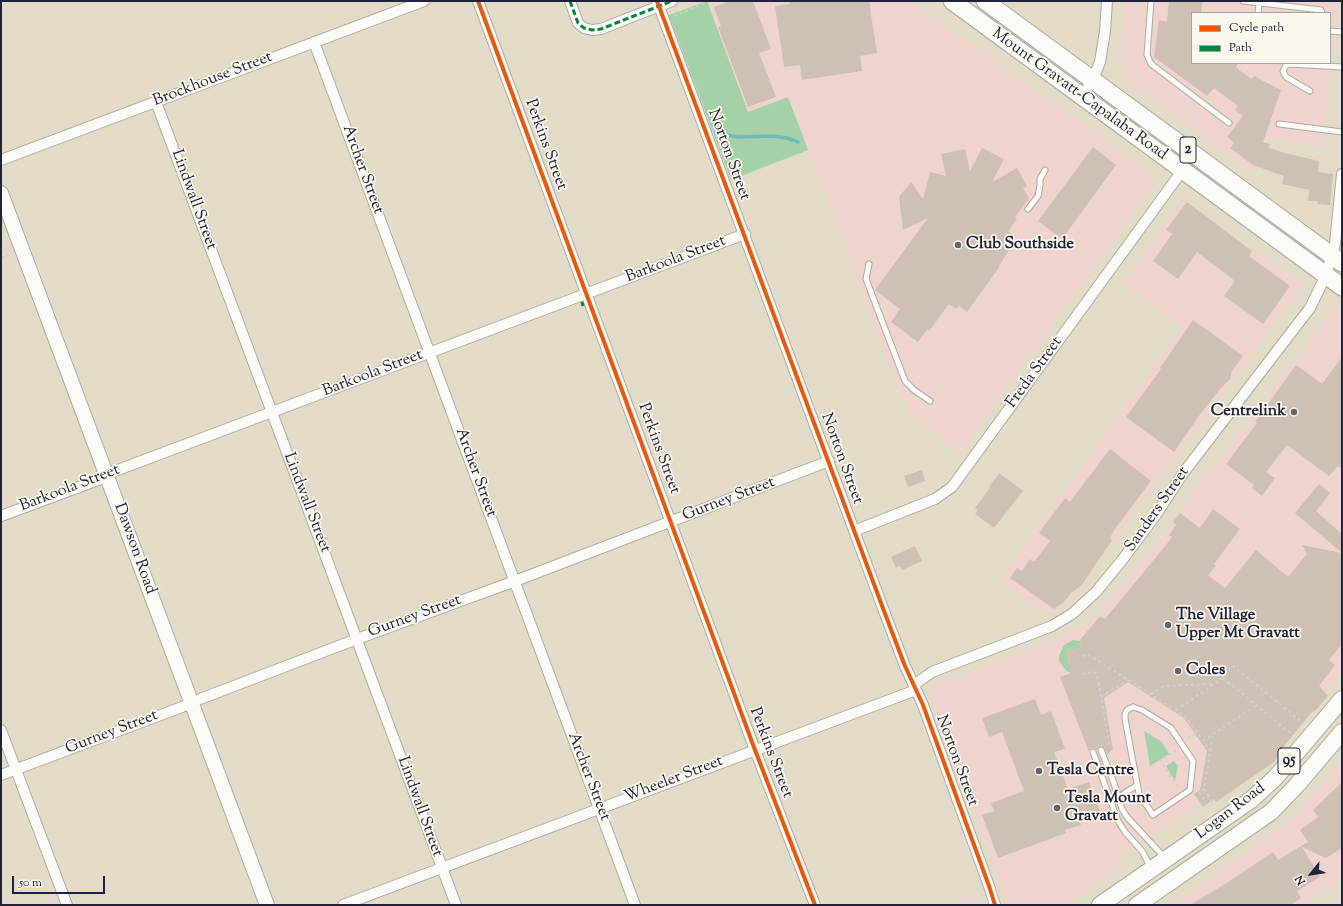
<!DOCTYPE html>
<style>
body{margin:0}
#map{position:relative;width:1343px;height:906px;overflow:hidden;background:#e2dbc8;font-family:"Sorts Mill Goudy",serif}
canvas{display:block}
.frame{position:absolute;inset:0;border:2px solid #22223b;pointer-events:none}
.legend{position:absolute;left:1191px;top:12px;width:140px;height:52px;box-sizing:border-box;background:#fbf7ec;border:1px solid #a4a2a5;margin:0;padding:5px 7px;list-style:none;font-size:12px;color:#22223b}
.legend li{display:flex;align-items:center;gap:8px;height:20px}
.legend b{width:20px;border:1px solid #a4a2a5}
.north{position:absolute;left:1291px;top:854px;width:40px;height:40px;-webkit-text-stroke:3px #fbf7ec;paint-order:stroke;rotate:240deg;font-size:11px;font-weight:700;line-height:16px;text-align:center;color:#22223b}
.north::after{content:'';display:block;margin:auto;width:14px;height:18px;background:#22223b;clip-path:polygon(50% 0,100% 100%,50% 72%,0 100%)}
.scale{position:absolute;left:12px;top:876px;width:93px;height:18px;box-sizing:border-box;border:2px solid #22223b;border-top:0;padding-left:5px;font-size:12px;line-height:14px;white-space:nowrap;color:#22223b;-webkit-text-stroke:3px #fbf7ec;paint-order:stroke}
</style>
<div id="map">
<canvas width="1343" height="906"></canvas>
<div class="frame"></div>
<ul class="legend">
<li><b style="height:5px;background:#e8590c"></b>Cycle path</li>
<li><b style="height:5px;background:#00873e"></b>Path</li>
</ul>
<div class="north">N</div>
<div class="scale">50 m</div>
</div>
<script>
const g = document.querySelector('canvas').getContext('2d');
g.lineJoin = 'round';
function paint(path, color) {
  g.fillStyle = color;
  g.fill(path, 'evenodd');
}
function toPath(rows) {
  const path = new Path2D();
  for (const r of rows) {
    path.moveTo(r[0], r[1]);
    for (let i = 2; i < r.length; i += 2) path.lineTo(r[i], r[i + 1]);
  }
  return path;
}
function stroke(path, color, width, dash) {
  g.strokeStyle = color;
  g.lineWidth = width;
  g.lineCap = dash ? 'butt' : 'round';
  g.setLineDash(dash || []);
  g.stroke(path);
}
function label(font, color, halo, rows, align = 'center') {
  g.font = font + ' "Sorts Mill Goudy",serif';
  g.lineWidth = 3.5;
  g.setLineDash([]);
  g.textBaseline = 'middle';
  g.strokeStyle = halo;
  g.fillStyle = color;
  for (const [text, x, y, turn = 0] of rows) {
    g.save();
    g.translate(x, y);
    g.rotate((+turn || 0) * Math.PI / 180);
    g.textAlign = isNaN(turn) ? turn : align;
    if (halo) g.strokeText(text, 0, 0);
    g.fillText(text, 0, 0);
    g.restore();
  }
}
const built = toPath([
 [726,1,910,1,1153,174,1154,182,1088,275,960,452,906,410,789,97,748,112,709,7],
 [1124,1,1338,1,1322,148,1267,137,1253,172,1121,75,1120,72],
 [1192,13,1330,13,1330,63,1192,63],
 [1184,200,1303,285,1085,578,1061,607,1045,615,999,580,1182,326,1122,283,1177,206],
 [1339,310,1342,311,1342,671,1271,757,1120,857,1123,865,1065,905,1008,905,931,699,931,693,933,687,938,684,1042,645,1043,650,1049,648,1047,643,1088,625,1160,540,1193,495,1190,492,1207,470,1211,472,1329,314,1333,311],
 [1342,759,1342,877,1302,905,1170,905,1195,888,1196,890,1219,874,1218,872,1292,820],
 [974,894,978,905,948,905]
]);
const green = toPath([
 [707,1,748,112,788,97,808,150,731,180,669,15],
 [1073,640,1080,641,1081,648,1067,650,1069,664,1083,663,1074,673,1068,672,1063,667,1059,661,1059,656,1064,645],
 [1144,731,1162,742,1169,754,1150,766],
 [1174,761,1178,766,1175,781,1166,766]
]);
const stream = toPath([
 [722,134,737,137,772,136,787,138,798,142]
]);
const building = toPath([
 [730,1,753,1,771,49,759,53,776,97,748,107,718,27,721,27,714,7],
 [789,1,869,1,877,53,860,56,862,71,802,80,800,65,784,67,775,6,789,4],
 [1169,1,1202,2,1201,13,1192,13,1192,63,1238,63,1236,68,1252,79,1254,76,1281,90,1263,142,1270,144,1269,148,1285,153,1319,161,1318,172,1333,174,1330,205,1317,204,1318,201,1308,201,1309,190,1282,184,1284,176,1253,165,1230,148,1234,143,1227,137,1243,116,1235,110,1238,106,1214,88,1207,96,1154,57,1159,20,1167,22],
 [1093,147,1116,165,1062,239,1038,221],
 [982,148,1004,159,992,182,1017,168,1027,186,1023,188,1029,198,1015,217,1017,219,1008,231,1012,234,1006,243,1011,247,999,266,1000,266,967,312,959,306,956,309,949,304,929,331,927,330,918,342,891,322,900,309,875,290,928,218,903,230,899,197,911,182,923,199,930,172,946,176,941,154,965,149,970,171],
 [1187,202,1252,251,1249,256,1290,286,1263,324,1224,296,1235,281,1197,252,1178,279,1153,261,1172,234,1166,230],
 [1193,320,1243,356,1232,371,1230,379,1220,389,1201,413,1174,452,1126,417,1161,369,1160,368],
 [1342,357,1342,469,1338,466,1329,476,1287,445,1266,472,1275,478,1262,496,1252,488,1254,485,1226,464,1257,423,1255,422,1296,365,1322,384],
 [1110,449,1151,481,1114,530,1110,538,1112,540,1081,586,1071,593,1064,602,1054,609,1010,578,1017,568,1022,571,1030,559,1034,562,1050,541,1039,533,1065,498,1070,502],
 [922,470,925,481,908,487,904,476],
 [999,473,1023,491,994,528,975,514,978,510,975,508,990,488,989,487],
 [1319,484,1330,493,1316,511,1342,534,1342,553,1295,513],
 [1213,509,1240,529,1214,564,1216,566,1208,575,1225,588,1256,550,1288,577,1307,554,1302,545,1342,553,1342,644,1329,660,1335,665,1319,686,1328,696,1316,710,1311,713,1284,746,1282,751,1274,762,1216,802,1214,799,1203,807,1194,794,1200,790,1207,751,1184,718,1128,682,1104,698,1113,749,1107,755,1104,747,1099,746,1097,750,1099,756,1097,750,1094,748,1090,749,1089,752,1060,677,1071,673,1067,650,1081,648,1080,640,1100,616,1105,619,1166,545,1172,537,1169,535,1176,525,1173,522,1180,513,1200,528],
 [915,546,922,561,902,570,900,566,896,568,891,557],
 [1035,699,1041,715,1051,711,1065,749,1054,752,1068,789,1089,782,1100,811,1079,819,1081,825,1065,830,1066,833,998,858,982,815,994,811,991,803,1024,791,1002,732,989,737,982,718],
 [1342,782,1342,848,1326,858,1302,847,1320,877,1297,891,1301,898,1291,905,1190,905,1225,884,1273,852,1278,860,1308,842,1300,830,1318,817,1313,810]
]);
const path = toPath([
 [674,16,710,1],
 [1,258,8,255],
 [1082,656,1089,655,1186,717,1210,751],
 [1082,674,1094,672,1097,674,1110,747],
 [1223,678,1293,735],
 [1151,694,1164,686,1213,684],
 [1101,697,1128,680],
 [1176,710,1223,678,1233,666,1303,723],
 [1188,738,1198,733],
 [1203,741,1257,705],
 [1176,750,1160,760,1178,787],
 [1204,789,1199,792,1206,802],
 [1212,802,1204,789,1213,735]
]);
const service = toPath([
 [1151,1,1147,55,1151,64,1229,123],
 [1243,1,1321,10,1322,13],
 [1258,13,1259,3],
 [1330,31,1342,32],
 [1310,91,1286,77,1283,71,1286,65,1290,64,1342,67],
 [1279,124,1342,132],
 [1028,209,1038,196,1040,186,1040,179,1045,170],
 [869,264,866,279,905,381,914,390,930,401],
 [1133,707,1142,710,1171,728,1193,761,1190,790,1153,815,1139,794,1125,719,1125,714,1127,710,1133,707],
 [1101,750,1114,783,1122,809,1127,817,1164,857],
 [1093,752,1118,821,1125,832,1142,851,1150,866],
 [1111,802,1137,785]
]);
const minor = toPath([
 [478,1,755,750,815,905],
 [570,1,578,23,584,28,592,30,601,29,672,1],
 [657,1,884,611,905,666,923,705,989,886,995,905],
 [314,42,635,905],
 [1082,97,1093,79,1100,62,1105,31,1107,1],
 [156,102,456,905],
 [1,160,424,1],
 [1,516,98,480,115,471,745,234],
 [854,531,935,499,952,487,1182,171],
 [914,685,932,672,1052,626,1072,614,1096,592,1123,559,1155,516,1184,472,1310,308,1326,275,1335,244,1342,174],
 [1,730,67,905],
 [1,775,182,707,200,699,357,639,515,581,829,461],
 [343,905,916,690]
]);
const secondary = toPath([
 [1,193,267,905]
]);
const primary = toPath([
 [1100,905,1251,800,1275,778,1342,699],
 [1137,905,1271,812,1297,785,1342,732]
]);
const trunk = toPath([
 [952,1,1342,287],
 [985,1,1342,263]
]);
const quiet = toPath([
 [570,1,578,23,584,28,592,30,601,29,672,1],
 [582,302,583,306]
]);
const cycleway = toPath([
 [478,1,755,750,815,905],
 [657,1,884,611,905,666,923,705,989,886,995,905]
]);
const markers = [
 [958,245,4,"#65636c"],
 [1294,412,4,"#65636c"],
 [1168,625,4,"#65636c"],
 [1178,671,4,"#65636c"],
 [1039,771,4,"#65636c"],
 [1057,808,4,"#65636c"]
];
const shields = [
 [1188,150,16],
 [1289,761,22]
];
const shieldNames = [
 ["2",1188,150],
 ["95",1289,761]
];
const streetNames = [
 ["Brockhouse Street",213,80,-21],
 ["Mount Gravatt-Capalaba Road",1079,95,36],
 ["Perkins Street",545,145,70],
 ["Norton Street",728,155,70],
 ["Archer Street",362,170,70],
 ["Lindwall Street",193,200,70],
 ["Barkoola Street",676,260,-21],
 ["Freda Street",1035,373,-54],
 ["Barkoola Street",373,374,-21],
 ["Perkins Street",658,449,70],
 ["Norton Street",841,459,70],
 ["Archer Street",475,473,70],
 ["Barkoola Street",70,489,-21],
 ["Gurney Street",729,500,-21],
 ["Lindwall Street",306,503,69],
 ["Sanders Street",1158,510,-55],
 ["Dawson Road",134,549,70],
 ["Gurney Street",415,617,-20],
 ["Gurney Street",112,733,-21],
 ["Perkins Street",770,753,69],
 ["Norton Street",956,761,70],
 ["Archer Street",588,777,69],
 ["Wheeler Street",674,780,-21],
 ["Lindwall Street",419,807,70],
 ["Logan Road",1231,812,-37]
];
const poiNames = [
 ["Club Southside",966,245],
 ["Centrelink",1286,412,"right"],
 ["The Village",1176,616],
 ["Upper Mt Gravatt",1176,634],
 ["Coles",1186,671],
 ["Tesla Centre",1047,771],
 ["Tesla Mount",1065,799],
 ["Gravatt",1065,817]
];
paint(built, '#eed4cd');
paint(green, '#a4d1a7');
stroke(stream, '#6dbbba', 3.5);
paint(building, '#cec1b4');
stroke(service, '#aeaaa0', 7);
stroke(minor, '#aeaaa0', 12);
stroke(secondary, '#aeaaa0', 16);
stroke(primary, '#aeaaa0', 18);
stroke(trunk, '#aeaaa0', 19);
stroke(path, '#d1cfcb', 2, [3, 3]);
stroke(service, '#fbfaf7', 5);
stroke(minor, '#fbfaf7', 10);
stroke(secondary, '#fbfaf7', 14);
stroke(primary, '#fbfaf7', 16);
stroke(trunk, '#fbfaf7', 17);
stroke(quiet, '#00873e', 3, [6, 3]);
stroke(cycleway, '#e8590c', 4);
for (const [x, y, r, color] of markers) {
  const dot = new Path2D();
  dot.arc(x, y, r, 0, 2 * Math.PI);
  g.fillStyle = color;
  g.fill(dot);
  stroke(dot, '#fbf7ec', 1.5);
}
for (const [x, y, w] of shields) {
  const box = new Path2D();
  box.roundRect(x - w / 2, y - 13, w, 26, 3);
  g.fillStyle = '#fbf7ec';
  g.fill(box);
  stroke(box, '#22223b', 1);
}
label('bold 15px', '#22223b', null, shieldNames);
label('16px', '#22223b', '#fbf7ec', streetNames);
label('bold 16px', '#22223b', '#fbf7ec', poiNames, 'left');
</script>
